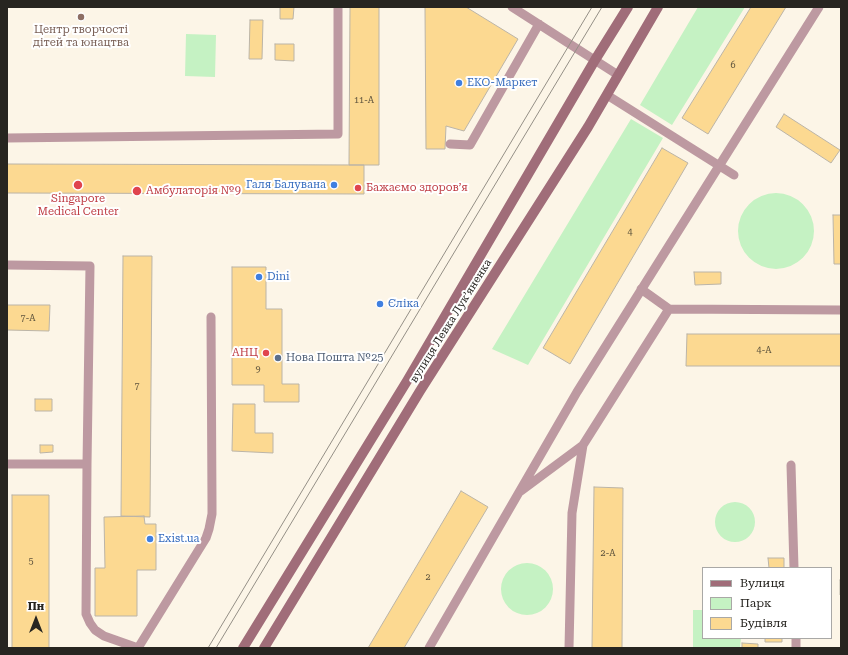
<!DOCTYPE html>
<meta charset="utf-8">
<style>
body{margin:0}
#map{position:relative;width:848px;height:655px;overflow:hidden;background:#fcf5e7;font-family:"Roboto Serif",serif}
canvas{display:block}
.frame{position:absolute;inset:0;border:8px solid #272520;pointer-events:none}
.legend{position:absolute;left:702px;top:567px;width:130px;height:72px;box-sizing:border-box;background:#fff;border:1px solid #a9a8a6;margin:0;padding:5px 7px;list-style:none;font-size:12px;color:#272520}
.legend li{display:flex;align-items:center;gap:8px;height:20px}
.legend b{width:20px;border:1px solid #a9a8a6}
.north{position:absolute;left:16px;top:599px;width:40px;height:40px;-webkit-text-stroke:3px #fff;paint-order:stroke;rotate:0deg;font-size:11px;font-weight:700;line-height:16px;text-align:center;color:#272520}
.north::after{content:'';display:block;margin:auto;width:14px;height:18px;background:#272520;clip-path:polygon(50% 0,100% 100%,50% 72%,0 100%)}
</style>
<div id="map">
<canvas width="848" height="655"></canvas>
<div class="frame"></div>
<ul class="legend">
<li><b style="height:5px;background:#a06d79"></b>Вулиця</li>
<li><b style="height:11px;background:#c5f2c3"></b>Парк</li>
<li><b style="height:11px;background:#fcd991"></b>Будівля</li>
</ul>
<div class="north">Пн</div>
</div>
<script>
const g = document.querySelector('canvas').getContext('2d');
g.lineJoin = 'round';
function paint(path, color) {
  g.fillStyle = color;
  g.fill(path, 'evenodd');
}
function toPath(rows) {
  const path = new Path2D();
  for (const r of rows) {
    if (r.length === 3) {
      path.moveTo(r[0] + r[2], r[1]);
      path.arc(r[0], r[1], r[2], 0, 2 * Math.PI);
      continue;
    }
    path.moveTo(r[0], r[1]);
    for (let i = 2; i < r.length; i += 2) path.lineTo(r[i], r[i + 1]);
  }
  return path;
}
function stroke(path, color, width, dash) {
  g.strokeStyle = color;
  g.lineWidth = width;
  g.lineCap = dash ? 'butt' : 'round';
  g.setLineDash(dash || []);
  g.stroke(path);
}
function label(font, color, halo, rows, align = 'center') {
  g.font = font + ' "Roboto Serif",serif';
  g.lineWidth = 4;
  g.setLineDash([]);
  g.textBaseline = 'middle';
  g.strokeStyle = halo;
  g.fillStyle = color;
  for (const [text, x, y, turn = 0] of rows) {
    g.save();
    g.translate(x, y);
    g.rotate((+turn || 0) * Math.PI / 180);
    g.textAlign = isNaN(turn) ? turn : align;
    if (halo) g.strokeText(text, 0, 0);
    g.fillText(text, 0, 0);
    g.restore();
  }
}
const green = toPath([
 [698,7,745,7,672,125,640,105],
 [186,34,216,35,215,77,185,76],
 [631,119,663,138,528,365,492,349],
 [776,231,38],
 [735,522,20],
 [527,589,26],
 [693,610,703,610,703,638,741,638,740,648,693,648]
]);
const building = toPath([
 [280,7,294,7,293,19,280,19,280,7],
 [350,7,379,7,379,165,349,165,350,7],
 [425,7,466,7,518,39,464,131,446,126,445,149,426,149,425,7],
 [751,7,786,7,708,134,682,118,751,7],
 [250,20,263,20,262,59,249,59,250,20],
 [275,44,294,44,294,61,275,60,275,44],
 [784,114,840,150,831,163,776,127,784,114],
 [662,148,688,163,570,364,543,348,662,148],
 [7,164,364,165,364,194,7,193,7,164],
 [833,215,841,215,841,264,834,264,833,215],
 [123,256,152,256,150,517,121,516,123,256],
 [232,267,266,267,266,309,282,309,282,384,299,384,299,402,264,402,264,385,232,385,232,267],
 [694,272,721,272,721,284,695,285,694,272],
 [7,305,50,305,49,331,7,330,7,305],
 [687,334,841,334,841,366,686,366,687,334],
 [35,399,52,399,52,411,35,411,35,399],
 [233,404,255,404,255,433,273,433,273,453,232,451,233,404],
 [40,445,53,445,53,452,40,453,40,445],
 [594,487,623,488,622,648,592,648,594,487],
 [461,491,488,507,404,648,368,648,461,491],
 [12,495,49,495,49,648,12,648,12,495],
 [144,516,145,524,156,524,156,570,137,570,137,616,95,616,95,568,105,568,104,517,144,516],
 [768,558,784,558,784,568,769,568,768,558],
 [840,580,841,580,841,595,840,595,840,580],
 [765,638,782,638,782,642,765,642,765,638],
 [742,643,758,644,758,648,742,648,742,643]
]);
const service = toPath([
 [512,7,618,75],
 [607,95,734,175],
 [7,138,338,134,338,7],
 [450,144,470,145,539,24],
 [7,265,90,266,87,464,86,614,90,623,95,630,104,636,138,648],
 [641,289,669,309,841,310],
 [7,464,87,464],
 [791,465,794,568],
 [521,491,583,445,669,309],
 [796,638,796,648],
 [138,648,206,538,209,529,212,514,212,504,211,317],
 [429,648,577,392,819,7],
 [569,648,572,513,583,445]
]);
const secondary = toPath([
 [243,648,407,381,595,60,628,7],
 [264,648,420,391,588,127,658,7]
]);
const tram = toPath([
 [208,648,592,7],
 [216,648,602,7]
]);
const markers = [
 [81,17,4,"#8d6e63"],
 [459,83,4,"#3f7fe0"],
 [78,185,5,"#e0444e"],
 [334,185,4,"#3f7fe0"],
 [358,188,4,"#e0444e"],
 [137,191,5,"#e0444e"],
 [259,277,4,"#3f7fe0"],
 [380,304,4,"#3f7fe0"],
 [266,353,4,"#e0444e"],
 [278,358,4,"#5c6f8a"],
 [150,539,4,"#3f7fe0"]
];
const numberNames = [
 ["6",733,65],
 ["11-А",364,100],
 ["4",630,232],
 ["7-А",28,318],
 ["4-А",764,350],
 ["9",258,369],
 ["7",137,386],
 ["2-А",608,553],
 ["5",31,561],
 ["2",428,577]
];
const educationNames = [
 ["Центр творчості",81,30],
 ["дітей та юнацтва",81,43]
];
const shopNames = [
 ["ЕКО-Маркет",467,83],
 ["Галя Балувана",326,185,"right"],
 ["Dini",267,277],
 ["Єліка",388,304],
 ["Exist.ua",158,539]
];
const healthNames = [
 ["Бажаємо здоровʼя",366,188],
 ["Амбулаторія №9",146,191],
 ["Singapore",78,199,"center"],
 ["Medical Center",78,212,"center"],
 ["АНЦ",258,353,"right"]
];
const streetNames = [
 ["вулиця Левка Лукʼяненка",451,321,-58]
];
const serviceNames = [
 ["Нова Пошта №25",286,358]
];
paint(green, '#c5f2c3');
paint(building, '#fcd991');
stroke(building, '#bbb4a7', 1);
stroke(service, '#bd99a1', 9);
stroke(secondary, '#a06d79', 10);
stroke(tram, '#948f86', 1);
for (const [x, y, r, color] of markers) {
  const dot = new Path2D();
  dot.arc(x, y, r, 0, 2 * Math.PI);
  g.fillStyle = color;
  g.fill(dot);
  stroke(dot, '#fff', 1.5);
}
label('9px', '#5c523c', null, numberNames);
label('11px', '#785e54', '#fff', educationNames);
label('11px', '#366cbe', '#fff', shopNames, 'left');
label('11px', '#be3a42', '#fff', healthNames, 'left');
label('11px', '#272520', '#fff', streetNames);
label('11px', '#4e5e75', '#fff', serviceNames, 'left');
</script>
